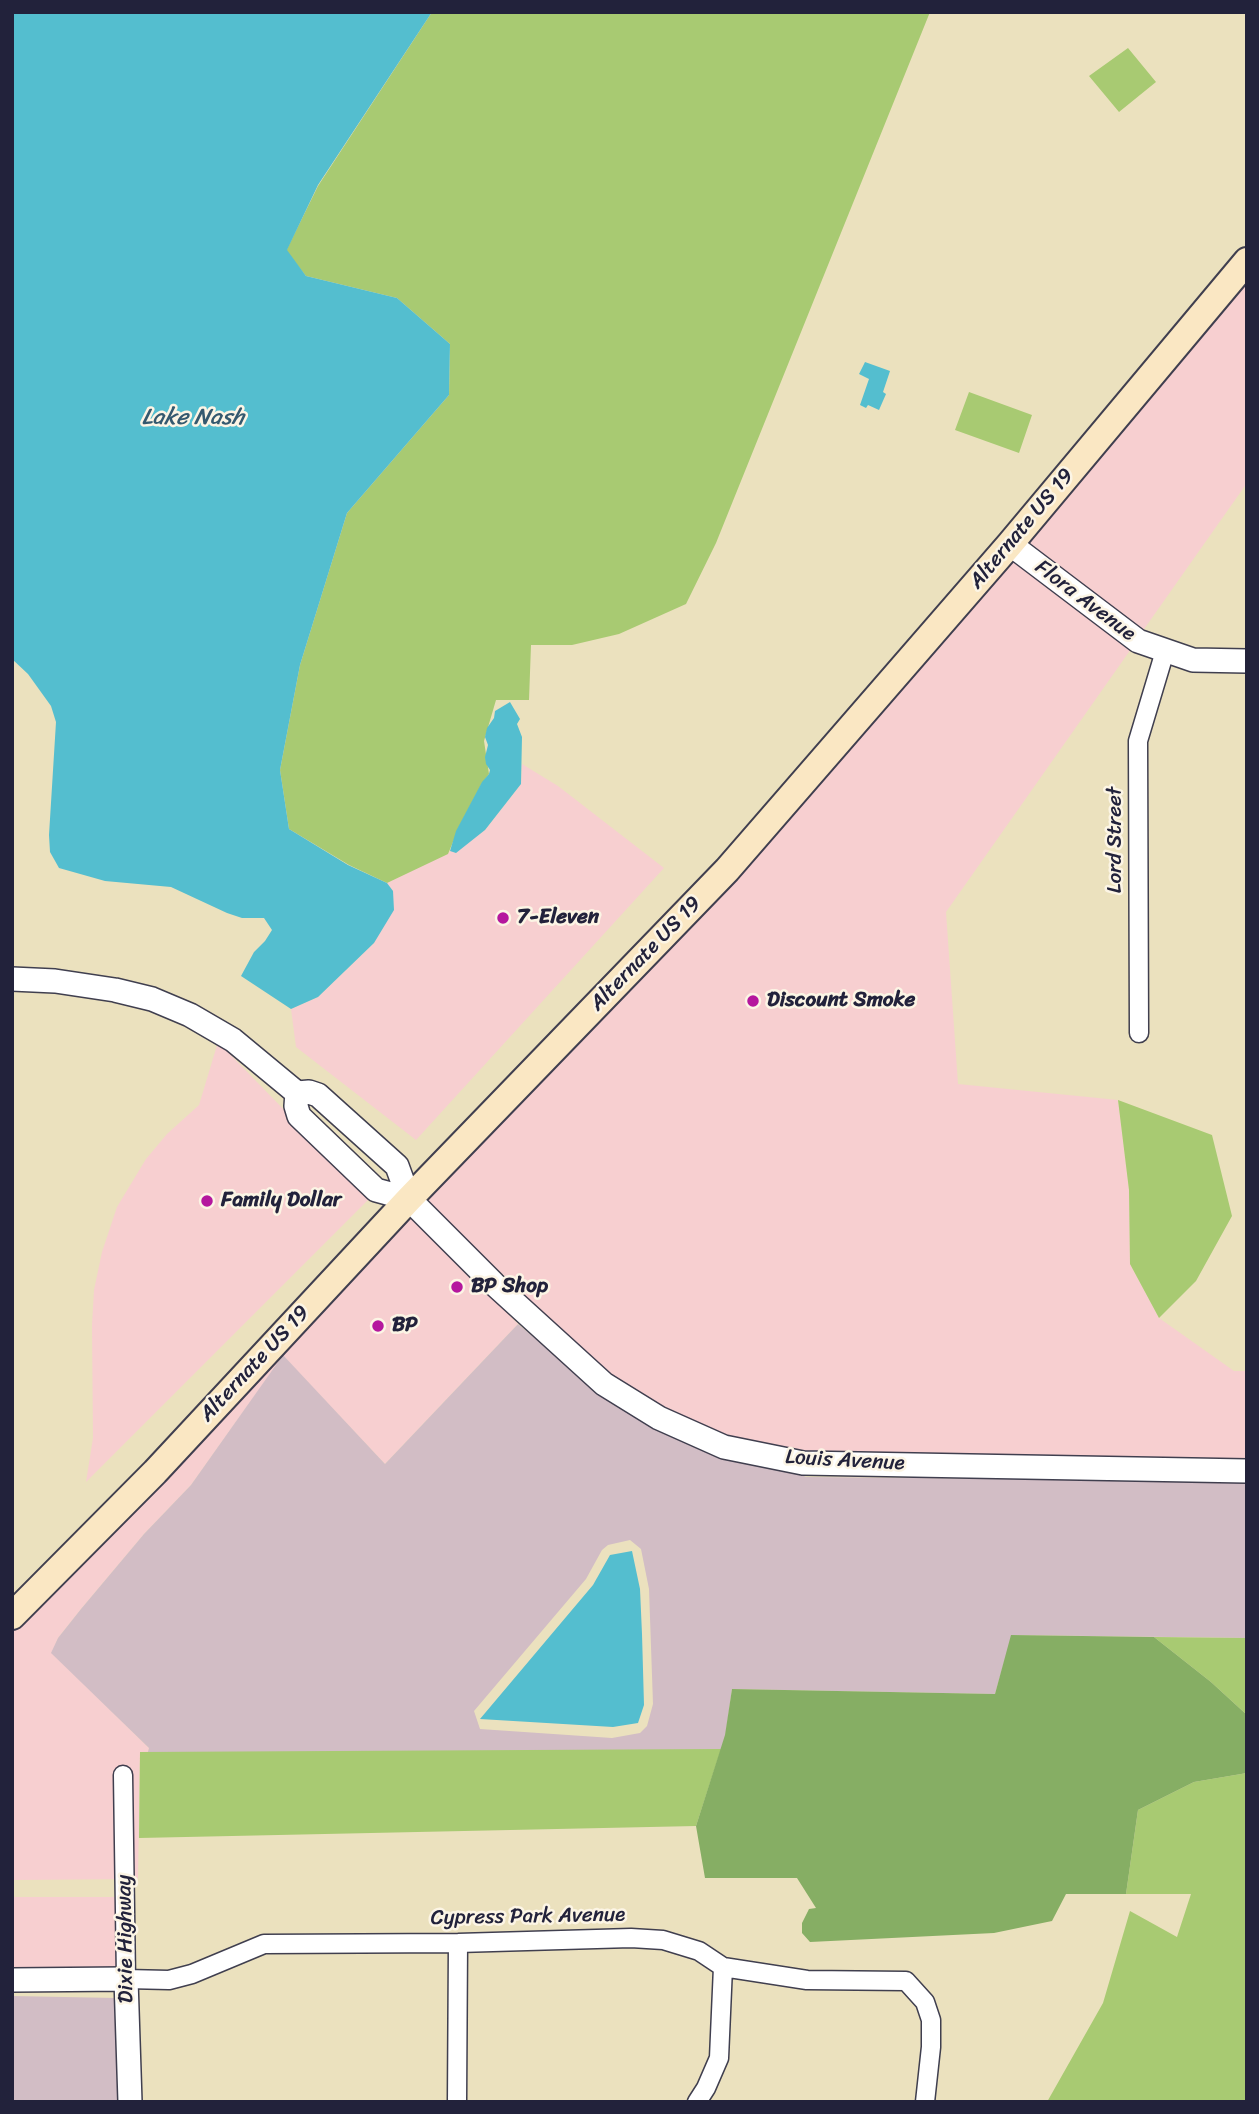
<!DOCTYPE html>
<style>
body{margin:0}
#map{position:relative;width:1259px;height:2114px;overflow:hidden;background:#ebe1be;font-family:Sriracha,sans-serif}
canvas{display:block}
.frame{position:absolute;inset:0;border:14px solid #22223b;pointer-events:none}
</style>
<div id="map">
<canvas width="1259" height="2114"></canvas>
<div class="frame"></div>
</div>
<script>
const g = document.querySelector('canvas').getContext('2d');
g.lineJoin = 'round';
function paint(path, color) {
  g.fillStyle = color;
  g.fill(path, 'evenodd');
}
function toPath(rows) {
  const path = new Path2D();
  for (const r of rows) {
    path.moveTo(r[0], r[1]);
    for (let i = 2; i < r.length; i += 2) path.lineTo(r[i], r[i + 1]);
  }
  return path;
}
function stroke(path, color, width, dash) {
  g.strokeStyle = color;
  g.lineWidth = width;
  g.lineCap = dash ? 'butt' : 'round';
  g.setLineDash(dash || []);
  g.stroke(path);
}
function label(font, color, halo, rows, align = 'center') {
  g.font = font + ' Sriracha,sans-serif';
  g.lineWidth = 5;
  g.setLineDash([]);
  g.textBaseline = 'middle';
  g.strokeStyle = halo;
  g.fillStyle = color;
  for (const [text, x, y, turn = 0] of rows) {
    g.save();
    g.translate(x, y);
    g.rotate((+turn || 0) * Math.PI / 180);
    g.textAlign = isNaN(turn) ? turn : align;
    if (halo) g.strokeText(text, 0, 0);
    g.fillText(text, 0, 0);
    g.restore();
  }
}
const built = toPath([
 [1247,275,1247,483,1142,632,1024,542],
 [1011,557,1131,649,946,912,958,1084,1118,1100,1129,1191,1130,1264,1159,1318,1234,1371,1247,1371,1247,1461,803,1453,727,1437,663,1409,609,1375,423,1199],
 [522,764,558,786,664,868,416,1140,296,1047,291,1009,318,997,374,943,393,891,387,883,467,843,485,830,521,784],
 [218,1042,370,1198,86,1482,93,1438,92,1325,94,1290,102,1252,117,1207,146,1159,167,1134,199,1105],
 [409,1213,518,1324,385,1464,283,1356,191,1485,144,1534,81,1609,58,1638,52,1653,149,1748,148,1752,140,1752,138,1879,12,1880,12,1630],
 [12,1897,116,1897,116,1969,12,1969]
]);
const industrial = toPath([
 [518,1324,600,1393,806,1477,1247,1481,1247,1638,1012,1635,995,1694,732,1689,723,1753,148,1752,149,1748,51,1653,58,1638,81,1609,144,1534,191,1485,283,1355,385,1464],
 [630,1540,641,1549,649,1589,653,1704,647,1726,640,1733,612,1738,480,1729,474,1711,586,1579,602,1550,608,1545],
 [12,1996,117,1998,121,2102,12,2102]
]);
const green = toPath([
 [432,12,930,12,716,543,686,604,619,634,572,645,531,645,529,700,496,700,484,741,489,774,481,785,460,825,448,854,387,883,349,865,289,829,280,770,300,665,347,513,449,395,450,344,397,298,306,276,286,251,318,186],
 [1128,48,1156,82,1119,112,1089,76],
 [969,392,1032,415,1019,453,955,430],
 [1118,1100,1212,1135,1232,1216,1196,1281,1159,1318,1130,1264,1129,1190],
 [1154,1637,1247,1638,1247,1715,1211,1682],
 [721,1749,696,1826,139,1838,140,1752],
 [1247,1773,1247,2102,1047,2102,1103,2003,1130,1911,1177,1937,1191,1894,1126,1894,1138,1810,1194,1782]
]);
const forest = toPath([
 [1011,1635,1154,1637,1211,1682,1247,1715,1247,1773,1194,1782,1138,1810,1126,1894,1066,1894,1052,1921,994,1933,810,1942,802,1933,802,1923,809,1909,816,1908,797,1878,705,1878,696,1826,725,1735,732,1689,995,1694]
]);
const water = toPath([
 [12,12,432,12,318,185,287,250,306,276,397,298,450,344,449,395,347,513,300,665,280,770,289,829,348,865,387,883,393,891,394,910,374,943,318,997,291,1009,241,976,254,952,265,941,272,930,264,918,242,918,227,913,171,887,105,881,59,868,50,852,49,835,56,722,51,706,28,674,12,659],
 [865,362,890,371,883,392,886,394,879,410,868,405,866,408,860,405,869,379,859,374],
 [510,702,520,719,517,724,522,737,521,784,485,830,456,853,450,851,456,831,482,782,489,774,490,770,486,764,485,757,488,745,485,737,487,728,494,718,495,711],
 [632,1551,640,1589,642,1634,644,1705,638,1723,613,1727,480,1719,593,1585,610,1555]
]);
const minor = toPath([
 [1139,1033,1138,741,1165,651],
 [123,1775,126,1979,169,1980,192,1974,264,1944,458,1943,631,1938,663,1940,699,1951,723,1967,807,1980,906,1981,925,2002,931,2020,931,2047,925,2102],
 [457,2102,458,1943],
 [697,2102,706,2088,719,2058,723,1967]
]);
const tertiary = toPath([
 [1010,544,1138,641,1193,660,1247,661],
 [12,979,55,981,115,990,152,999,190,1015,233,1040,297,1093,309,1092,318,1095,397,1166,409,1199,494,1284,604,1384,659,1418,724,1447,803,1463,1247,1471],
 [297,1093,296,1106,299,1116,376,1190,409,1199],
 [12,1980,126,1979,130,2102]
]);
const secondary = toPath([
 [12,1616,155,1472,409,1199,727,870,1010,544,1247,261]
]);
const markers = [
 [503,918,7,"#b5179e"],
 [753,1001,7,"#b5179e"],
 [207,1201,7,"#b5179e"],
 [457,1287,7,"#b5179e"],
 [378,1326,7,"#b5179e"]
];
const streetNames = [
 ["Alternate US 19",1022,529,-50],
 ["Flora Avenue",1085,601,37],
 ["Lord Street",1116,840,-90],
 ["Alternate US 19",646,954,-46],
 ["Alternate US 19",255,1364,-47],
 ["Louis Avenue",845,1461,3],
 ["Cypress Park Avenue",528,1917,-1],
 ["Dixie Highway",126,1939,-91]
];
const poiNames = [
 ["7-Eleven",517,918],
 ["Discount Smoke",767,1001],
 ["Family Dollar",221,1201],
 ["BP Shop",471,1287],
 ["BP",392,1326]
];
const waterNames = [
 ["Lake Nash",193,418]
];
paint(built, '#f7cfd0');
paint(industrial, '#d2bdc5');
paint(green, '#a8ca72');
paint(forest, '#86ae64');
paint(water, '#54becf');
stroke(minor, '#403f4f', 21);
stroke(tertiary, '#403f4f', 26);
stroke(secondary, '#403f4f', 30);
stroke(minor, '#fff', 18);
stroke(tertiary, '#fff', 23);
stroke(secondary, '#fae7c3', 26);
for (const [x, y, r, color] of markers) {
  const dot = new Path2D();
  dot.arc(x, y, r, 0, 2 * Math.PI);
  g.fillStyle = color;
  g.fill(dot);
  stroke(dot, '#fcf5e5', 2.5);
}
label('21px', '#22223b', '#fcf5e5', streetNames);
label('bold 21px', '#22223b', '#fcf5e5', poiNames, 'left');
label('italic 23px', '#34596f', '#fcf5e5', waterNames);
</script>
